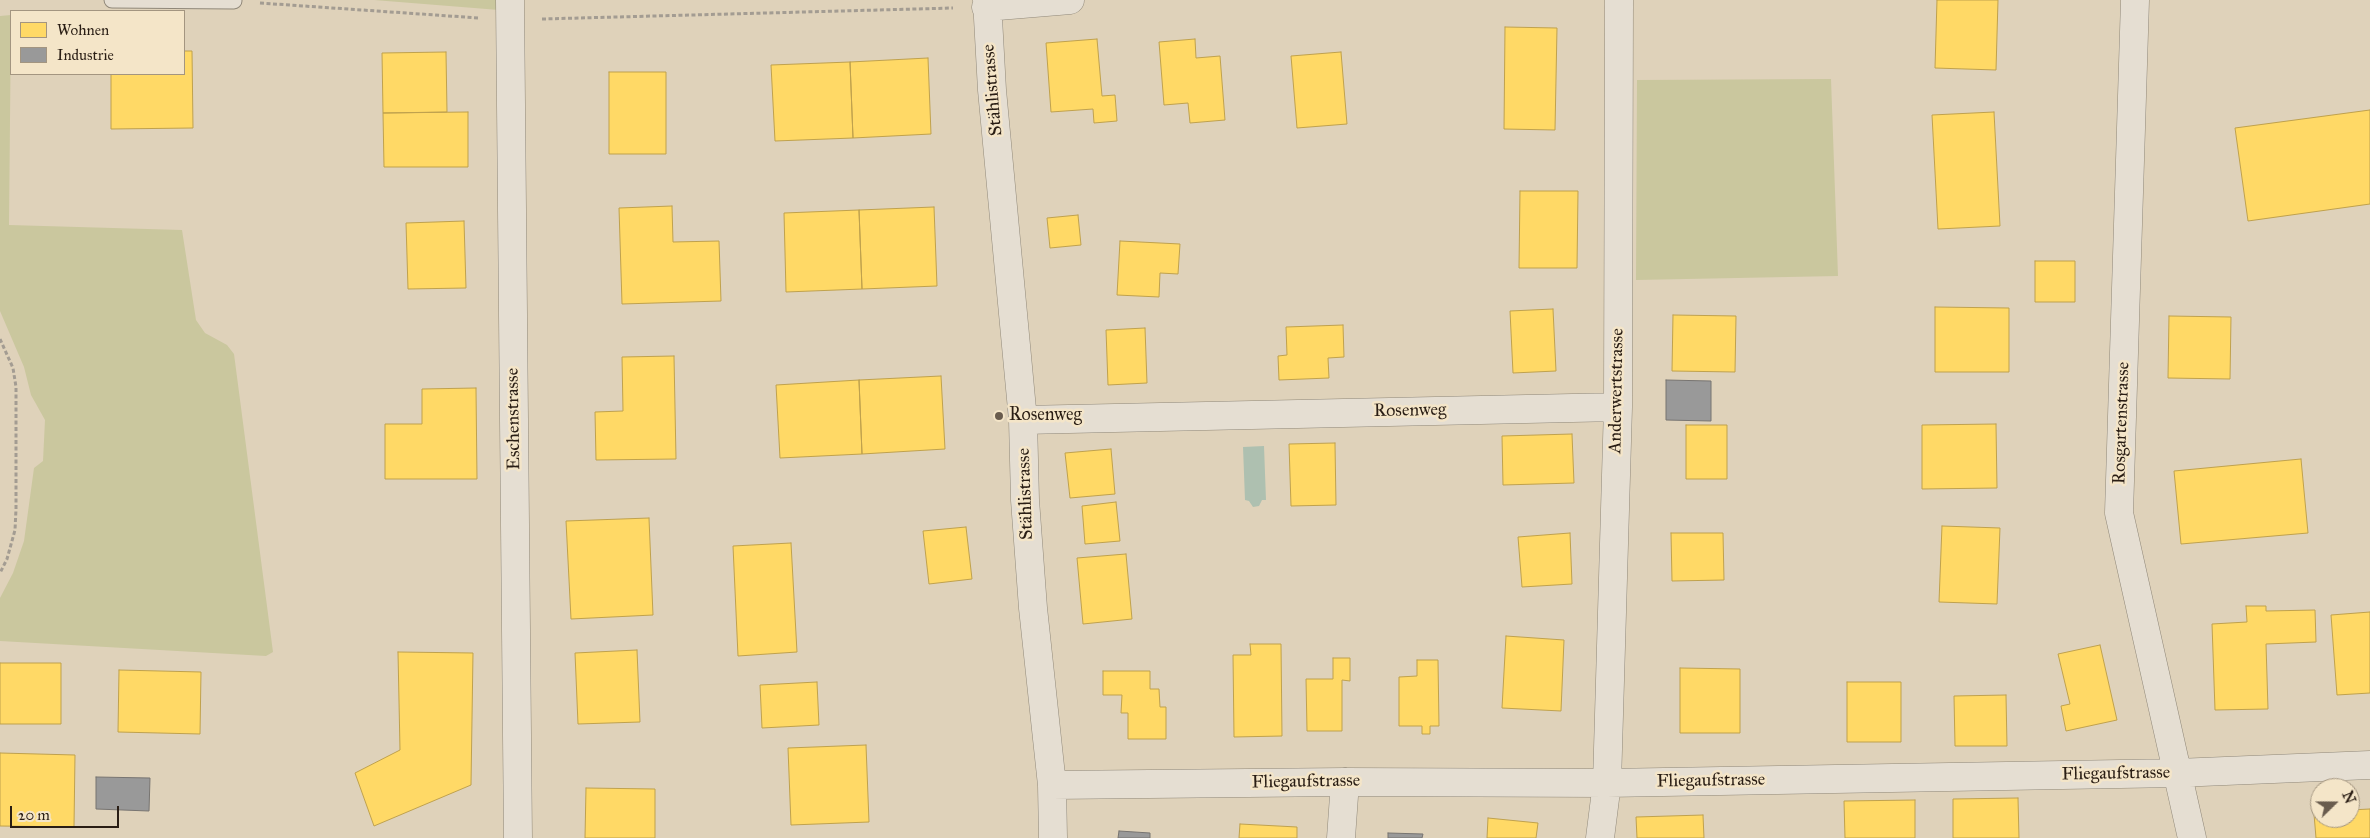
<!DOCTYPE html>
<meta charset="utf-8">
<style>
body{margin:0}
#map{position:relative;width:2370px;height:838px;overflow:hidden;background:#dfd2ba;font-family:"IM FELL Great Primer",serif}
canvas{display:block}
.legend{position:absolute;left:10px;top:10px;width:175px;height:65px;box-sizing:border-box;background:#f4e5c8;border:1px solid #a39580;margin:0;padding:6px 9px;list-style:none;font-size:15px;color:#291d14}
.legend li{display:flex;align-items:center;gap:10px;height:25px}
.legend b{width:25px;border:1px solid #a39580}
.north{position:absolute;left:2310px;top:778px;width:50px;height:50px;box-sizing:border-box;background:#f4e5c8;border:1px solid #a39580;border-radius:50%;rotate:68deg;font-size:14px;font-weight:700;line-height:20px;text-align:center;color:#291d14}
.north::after{content:'';display:block;margin:auto;width:18px;height:22px;background:#695c4e;clip-path:polygon(50% 0,100% 100%,50% 72%,0 100%)}
.scale{position:absolute;left:10px;top:806px;width:109px;height:22px;box-sizing:border-box;border:2px solid #291d14;border-top:0;padding-left:6px;font-size:15px;line-height:18px;white-space:nowrap;color:#291d14;-webkit-text-stroke:4px #f4e5c8;paint-order:stroke}
</style>
<div id="map">
<canvas width="2370" height="838"></canvas>
<ul class="legend">
<li><b style="height:14px;background:#ffd966"></b>Wohnen</li>
<li><b style="height:14px;background:#999"></b>Industrie</li>
</ul>
<div class="north">N</div>
<div class="scale">20 m</div>
</div>
<script>
const g = document.querySelector('canvas').getContext('2d');
g.lineJoin = 'round';
function paint(path, color) {
  g.fillStyle = color;
  g.fill(path, 'evenodd');
}
function toPath(rows) {
  const path = new Path2D();
  for (const r of rows) {
    path.moveTo(r[0], r[1]);
    for (let i = 2; i < r.length; i += 2) path.lineTo(r[i], r[i + 1]);
  }
  return path;
}
function stroke(path, color, width, dash) {
  g.strokeStyle = color;
  g.lineWidth = width;
  g.lineCap = dash ? 'butt' : 'round';
  g.setLineDash(dash || []);
  g.stroke(path);
}
function label(font, color, halo, rows, align = 'center') {
  g.font = font + ' "IM FELL Great Primer",serif';
  g.lineWidth = 5;
  g.setLineDash([]);
  g.textBaseline = 'middle';
  g.strokeStyle = halo;
  g.fillStyle = color;
  for (const [text, x, y, turn = 0] of rows) {
    g.save();
    g.translate(x, y);
    g.rotate((+turn || 0) * Math.PI / 180);
    g.textAlign = isNaN(turn) ? turn : align;
    if (halo) g.strokeText(text, 0, 0);
    g.fillText(text, 0, 0);
    g.restore();
  }
}
const green = toPath([
 [374,0,498,0,499,10],
 [11,15,9,225,182,230,196,320,205,333,227,345,234,354,273,652,266,656,0,641,0,598,13,573,24,541,34,468,43,461,45,420,31,395,24,367,0,311,0,16],
 [1831,79,1838,276,1636,280,1637,80]
]);
const water = toPath([
 [1264,446,1266,500,1262,500,1259,506,1253,507,1249,501,1245,500,1243,447]
]);
const homes = toPath([
 [1937,0,1998,0,1996,70,1935,68,1937,0],
 [1505,27,1557,28,1555,130,1504,129,1505,27],
 [1097,39,1102,96,1115,95,1117,121,1094,123,1093,109,1051,112,1046,43,1097,39],
 [1195,39,1196,58,1220,56,1225,120,1190,123,1188,103,1164,105,1159,42,1195,39],
 [184,51,192,51,193,128,111,129,111,74,184,74,184,51],
 [446,52,447,112,383,113,382,53,446,52],
 [1341,52,1347,124,1297,128,1291,56,1341,52],
 [928,58,931,134,853,138,850,62,928,58],
 [850,62,853,138,775,141,771,65,850,62],
 [609,72,666,72,666,154,609,154,609,72],
 [2370,110,2370,204,2248,221,2235,128,2370,110],
 [468,112,468,167,384,167,383,113,468,112],
 [1994,112,2000,226,1938,229,1932,115,1994,112],
 [1520,191,1578,191,1577,268,1519,268,1520,191],
 [672,206,673,242,719,241,721,301,622,304,619,208,672,206],
 [934,207,937,286,862,289,859,210,934,207],
 [859,210,862,289,786,292,784,213,859,210],
 [1078,215,1081,245,1050,248,1047,218,1078,215],
 [464,221,466,288,408,289,406,223,464,221],
 [1120,241,1180,244,1178,274,1160,273,1159,297,1117,295,1120,241],
 [2035,261,2075,261,2075,302,2035,302,2035,261],
 [1935,307,2009,308,2009,372,1935,372,1935,307],
 [1553,309,1556,371,1513,373,1510,311,1553,309],
 [1673,315,1736,316,1735,372,1672,371,1673,315],
 [2169,316,2231,317,2230,379,2168,378,2169,316],
 [1343,325,1344,357,1328,358,1329,378,1279,380,1278,356,1287,355,1286,327,1343,325],
 [1145,328,1147,383,1108,385,1106,330,1145,328],
 [674,356,676,459,596,460,595,412,623,411,622,357,674,356],
 [941,376,945,449,862,454,859,380,941,376],
 [859,380,862,454,780,458,776,385,859,380],
 [476,388,477,479,385,479,385,424,422,424,422,389,476,388],
 [1996,424,1997,488,1922,489,1922,425,1996,424],
 [1686,425,1727,425,1727,479,1686,479,1686,425],
 [1572,434,1574,483,1503,485,1502,436,1572,434],
 [1335,443,1336,505,1291,506,1289,444,1335,443],
 [1111,449,1115,494,1070,498,1065,453,1111,449],
 [2301,459,2308,533,2181,544,2174,471,2301,459],
 [1116,502,1120,541,1085,544,1082,506,1116,502],
 [649,518,653,615,571,619,566,521,649,518],
 [1942,526,2000,528,1997,604,1939,602,1942,526],
 [966,527,972,579,929,584,923,531,966,527],
 [1570,533,1572,584,1522,587,1518,537,1570,533],
 [1671,533,1723,533,1724,580,1672,581,1671,533],
 [791,543,797,652,738,656,733,546,791,543],
 [1126,554,1132,619,1083,624,1077,558,1126,554],
 [2246,606,2266,606,2266,611,2315,610,2316,642,2266,644,2268,709,2215,710,2212,624,2247,622,2246,606],
 [2370,612,2370,693,2337,695,2331,615,2370,612],
 [1506,636,1564,640,1561,711,1502,708,1506,636],
 [1250,644,1281,644,1282,736,1234,737,1233,655,1251,655,1250,644],
 [2100,645,2117,720,2066,731,2061,706,2070,704,2058,654,2100,645],
 [637,650,640,722,578,724,575,653,637,650],
 [398,652,473,653,471,785,374,826,355,773,400,750,398,652],
 [1333,658,1350,658,1350,681,1342,680,1342,731,1307,731,1306,679,1333,679,1333,658],
 [1417,660,1438,660,1439,726,1430,726,1430,734,1422,734,1422,726,1399,726,1399,677,1417,676,1417,660],
 [0,663,61,663,61,724,0,724,0,663],
 [1680,668,1740,669,1740,733,1680,733,1680,668],
 [119,670,201,672,200,734,118,732,119,670],
 [1103,671,1150,671,1150,689,1159,689,1160,707,1166,707,1166,739,1128,739,1128,713,1121,713,1122,695,1103,695,1103,671],
 [817,682,819,725,762,728,760,685,817,682],
 [1847,682,1901,682,1901,742,1847,742,1847,682],
 [2006,695,2007,746,1955,746,1954,696,2006,695],
 [866,745,869,822,791,825,788,748,866,745],
 [0,753,75,755,74,827,0,826,0,753],
 [586,788,655,789,655,838,585,838,586,788],
 [2018,798,2019,838,1953,838,1953,799,2018,798],
 [1915,800,1915,838,1845,838,1844,801,1915,800],
 [2370,809,2370,838,2316,838,2314,814,2320,813,2320,818,2350,818,2350,810,2370,809],
 [1703,815,1704,838,1637,838,1636,817,1703,815],
 [1488,818,1538,823,1536,838,1487,838,1488,818],
 [1240,824,1297,827,1297,838,1239,838,1240,824]
]);
const industry = toPath([
 [1666,380,1711,381,1711,421,1666,420,1666,380],
 [96,777,150,778,149,811,96,809,96,777],
 [1119,831,1150,833,1150,838,1118,838,1119,831],
 [1388,833,1423,834,1422,838,1388,838,1388,833]
]);
const path = toPath([
 [260,3,479,18],
 [542,19,953,8],
 [0,339,13,368,16,387,16,509,15,530,7,559,0,573]
]);
const lane = toPath([
 [112,0,234,1]
]);
const street = toPath([
 [510,0,518,838],
 [987,0,992,90,1023,420,1025,500,1033,608,1052,785,1053,838],
 [2135,0,2119,513,2192,838],
 [986,7,1070,0],
 [1023,420,1618,407],
 [1052,785,1345,782,1607,783,2177,773,2370,765],
 [1341,838,1345,782],
 [1600,838,1607,783,1618,407,1619,0]
]);
const markers = [
 [999,416,5,"#695c4e"]
];
const streetNames = [
 ["Stählistrasse",993,90,-95],
 ["Anderwertstrasse",1617,391,-89],
 ["Rosenweg",1410,411,-1],
 ["Eschenstrasse",514,419,-91],
 ["Rosgartenstrasse",2122,423,-88],
 ["Stählistrasse",1026,494,-92],
 ["Fliegaufstrasse",2116,774,-1],
 ["Fliegaufstrasse",1711,781,-1],
 ["Fliegaufstrasse",1306,782,-1]
];
const poiNames = [
 ["Rosenweg",1009,416]
];
paint(green, '#cac79e');
paint(water, '#aec0b0');
paint(homes, '#ffd966');
stroke(homes, '#bfa14d', 1);
paint(industry, '#999');
stroke(industry, '#777471', 1);
stroke(lane, '#908879', 17);
stroke(street, '#908879', 29);
stroke(path, '#a39c92', 3, [4, 2.5]);
stroke(lane, '#e5ded2', 15);
stroke(street, '#e5ded2', 28);
for (const [x, y, r, color] of markers) {
  const dot = new Path2D();
  dot.arc(x, y, r, 0, 2 * Math.PI);
  g.fillStyle = color;
  g.fill(dot);
  stroke(dot, '#f4e5c8', 2);
}
label('18px', '#291d14', '#f4e5c8', streetNames);
label('18px', '#291d14', '#f4e5c8', poiNames, 'left');
</script>
